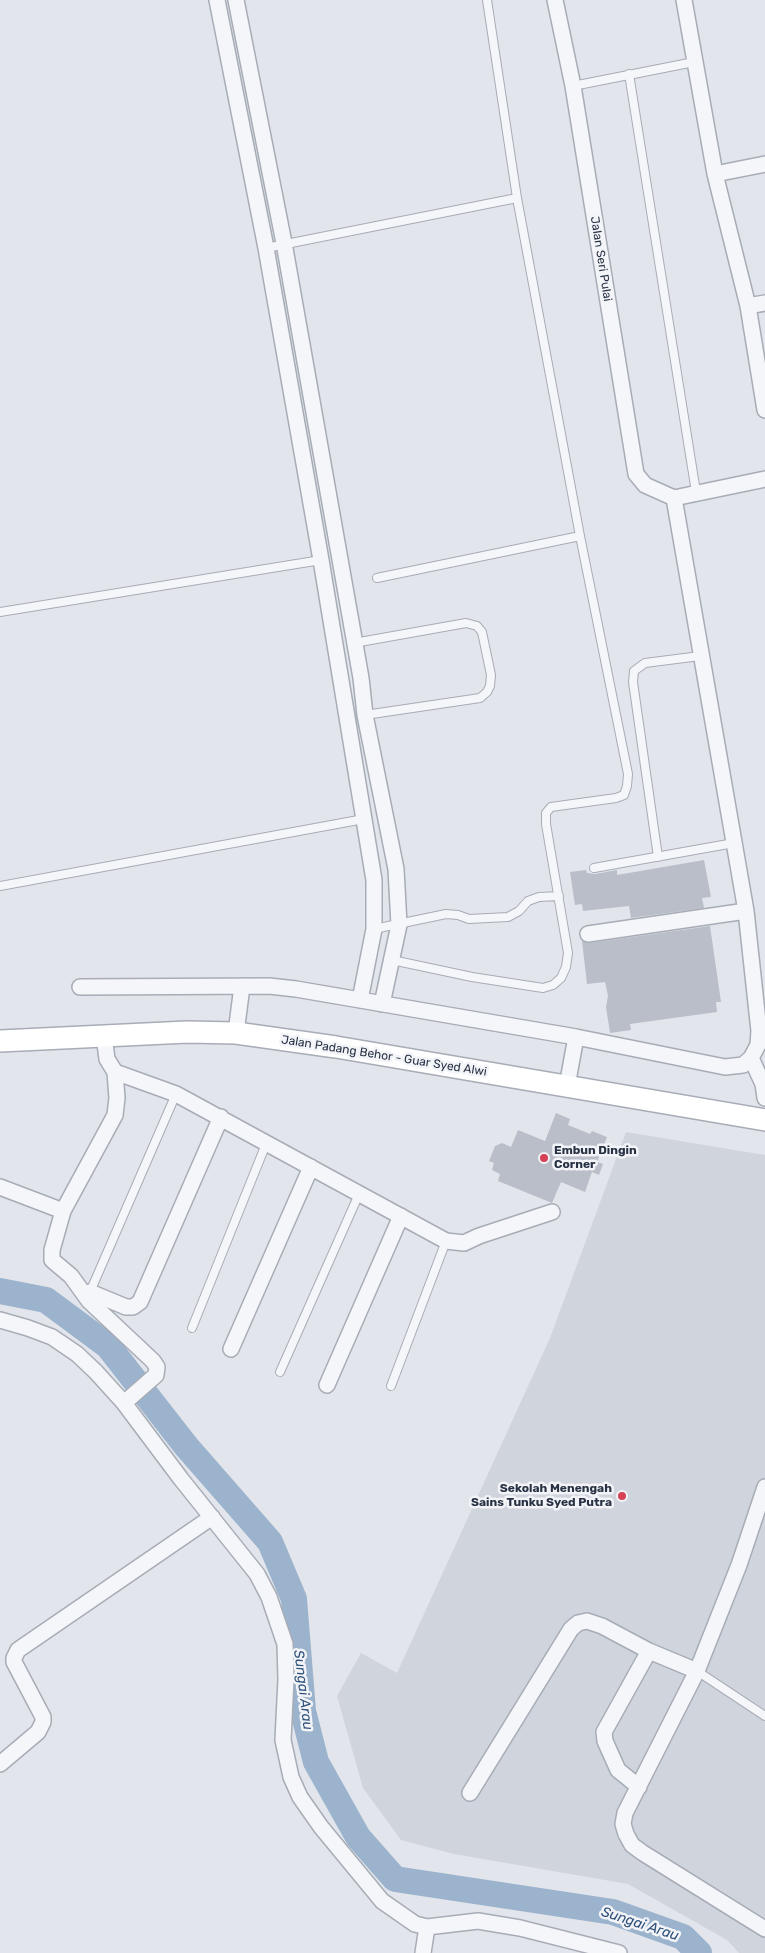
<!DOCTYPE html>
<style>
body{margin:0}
canvas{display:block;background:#e2e5eb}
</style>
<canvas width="765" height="1953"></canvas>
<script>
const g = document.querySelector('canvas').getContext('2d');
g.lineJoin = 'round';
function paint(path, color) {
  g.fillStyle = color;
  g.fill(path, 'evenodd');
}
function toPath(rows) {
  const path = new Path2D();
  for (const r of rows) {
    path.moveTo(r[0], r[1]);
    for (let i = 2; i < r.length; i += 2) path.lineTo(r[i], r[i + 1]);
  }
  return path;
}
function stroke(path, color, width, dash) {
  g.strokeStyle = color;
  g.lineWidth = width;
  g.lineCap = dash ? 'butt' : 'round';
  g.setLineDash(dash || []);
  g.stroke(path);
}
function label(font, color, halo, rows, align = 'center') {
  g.font = font + ' Rubik,sans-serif';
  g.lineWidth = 5;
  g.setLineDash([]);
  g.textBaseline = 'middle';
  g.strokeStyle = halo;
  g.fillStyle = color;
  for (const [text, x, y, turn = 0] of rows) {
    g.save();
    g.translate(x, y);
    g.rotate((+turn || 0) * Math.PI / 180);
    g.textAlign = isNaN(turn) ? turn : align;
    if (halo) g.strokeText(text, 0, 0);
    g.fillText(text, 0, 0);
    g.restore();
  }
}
const built = toPath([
 [626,1132,765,1155,765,1953,739,1953,727,1940,628,1884,454,1854,401,1840,363,1788,337,1696,361,1653,397,1673,550,1338]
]);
const river = toPath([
 [0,1291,46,1300,108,1346,186,1446,270,1542,294,1599,303,1711,316,1762,358,1837,395,1879,613,1912,683,1937,699,1953]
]);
const building = toPath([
 [704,860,711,897,702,898,704,908,631,918,629,906,583,911,582,904,575,905,570,872,586,870,587,873,595,874,617,870,617,875],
 [710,926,721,1002,716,1002,717,1012,630,1024,631,1030,610,1033,606,1007,608,996,605,982,587,984,582,941,589,943],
 [556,1113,570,1119,568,1125,590,1134,592,1131,607,1137,597,1162,603,1164,599,1175,592,1172,585,1192,561,1182,552,1203,498,1181,500,1174,492,1170,494,1163,489,1161,495,1146,502,1143,511,1147,518,1130,545,1141]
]);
const lane = toPath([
 [629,74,696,492],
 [573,86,694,62],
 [266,248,517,198],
 [377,578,580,536],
 [0,612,321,560],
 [354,643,466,623,477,626,482,632,491,675,490,686,487,692,480,698,365,715],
 [658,857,633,682,634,671,645,663,700,656],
 [594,868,734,843],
 [0,886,364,819],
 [374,929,446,914,458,915,469,919,508,917,519,911,528,901,539,897,559,896],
 [392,960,472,977,543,988,553,985,561,978,566,967,568,953,546,824,546,813,551,807,616,798,624,795,627,786,628,774,580,536,517,198,487,0],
 [90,1292,176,1094],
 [192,1328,266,1144],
 [280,1372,359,1194],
 [391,1386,446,1241],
 [697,1671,765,1716]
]);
const street = toPath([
 [217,0,266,248,321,560,374,880,374,929,360,1000],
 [236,0,284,243,361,678,365,715,396,869,399,925,382,1004],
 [555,0,573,86,636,474,645,485,674,498],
 [684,0,715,174,748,306,765,410],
 [715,174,765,164],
 [748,306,765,303],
 [674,498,765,479],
 [588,934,746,911],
 [80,987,269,986,296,989,576,1037,725,1067,743,1065,751,1058,758,1045,759,1031,746,911,674,498],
 [236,1033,242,986],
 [104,1036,107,1059,115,1072,117,1098,115,1115,63,1211,52,1250,52,1260,71,1276,89,1301,153,1361,157,1367,156,1375,124,1403],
 [751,1058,763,1084,765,1098],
 [115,1072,176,1094,446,1241,464,1243,479,1236,552,1212],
 [567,1086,576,1037],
 [0,1187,63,1211],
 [85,1294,90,1292,126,1307,133,1307,140,1302,221,1117],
 [0,1320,28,1328,52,1337,77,1354,96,1372,124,1403,181,1479,257,1574,269,1597,285,1644,286,1679,283,1740,291,1777,300,1797,321,1827,382,1901,415,1924,427,1927,478,1921,520,1928,619,1953],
 [231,1349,311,1167],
 [327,1385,401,1216],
 [765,1487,739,1565,697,1671,625,1813,623,1824,626,1834,632,1845,643,1853,765,1929],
 [0,1764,38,1732,43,1722,43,1717,14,1662,14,1658,18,1650,212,1517],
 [639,1787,618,1770,605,1741,604,1732,649,1651],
 [470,1793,571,1629,578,1623,587,1621,602,1626,649,1651,697,1671],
 [423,1953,427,1927]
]);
const secondary = toPath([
 [0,1041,187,1032,236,1033,336,1047,765,1120]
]);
const markers = [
 [544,1158,5,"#d64156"],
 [622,1496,5,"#d64156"]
];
const streetNames = [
 ["Jalan Seri Pulai",601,259,81],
 ["Jalan Padang Behor - Guar Syed Alwi",384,1056,9]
];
const poiNames = [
 ["Embun Dingin",554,1151],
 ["Corner",554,1165],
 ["Sekolah Menengah",612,1489,"right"],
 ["Sains Tunku Syed Putra",612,1503,"right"]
];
const waterNames = [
 ["Sungai Arau",303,1690,83],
 ["Sungai Arau",640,1924,18]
];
paint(built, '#d0d4dd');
stroke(river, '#9bb3cd', 26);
paint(building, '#b9bec9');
stroke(lane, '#a7acb6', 10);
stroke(street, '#a7acb6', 18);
stroke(secondary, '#a7acb6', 24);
stroke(lane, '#f5f6f9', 8);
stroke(street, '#f5f6f9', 15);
stroke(secondary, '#fff', 21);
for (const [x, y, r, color] of markers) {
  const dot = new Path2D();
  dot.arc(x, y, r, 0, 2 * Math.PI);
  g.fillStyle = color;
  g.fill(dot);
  stroke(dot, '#f2f4f8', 2);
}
label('12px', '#293244', '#f2f4f8', streetNames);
label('bold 12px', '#293244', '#f2f4f8', poiNames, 'left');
label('italic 14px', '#30517a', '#f2f4f8', waterNames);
</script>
